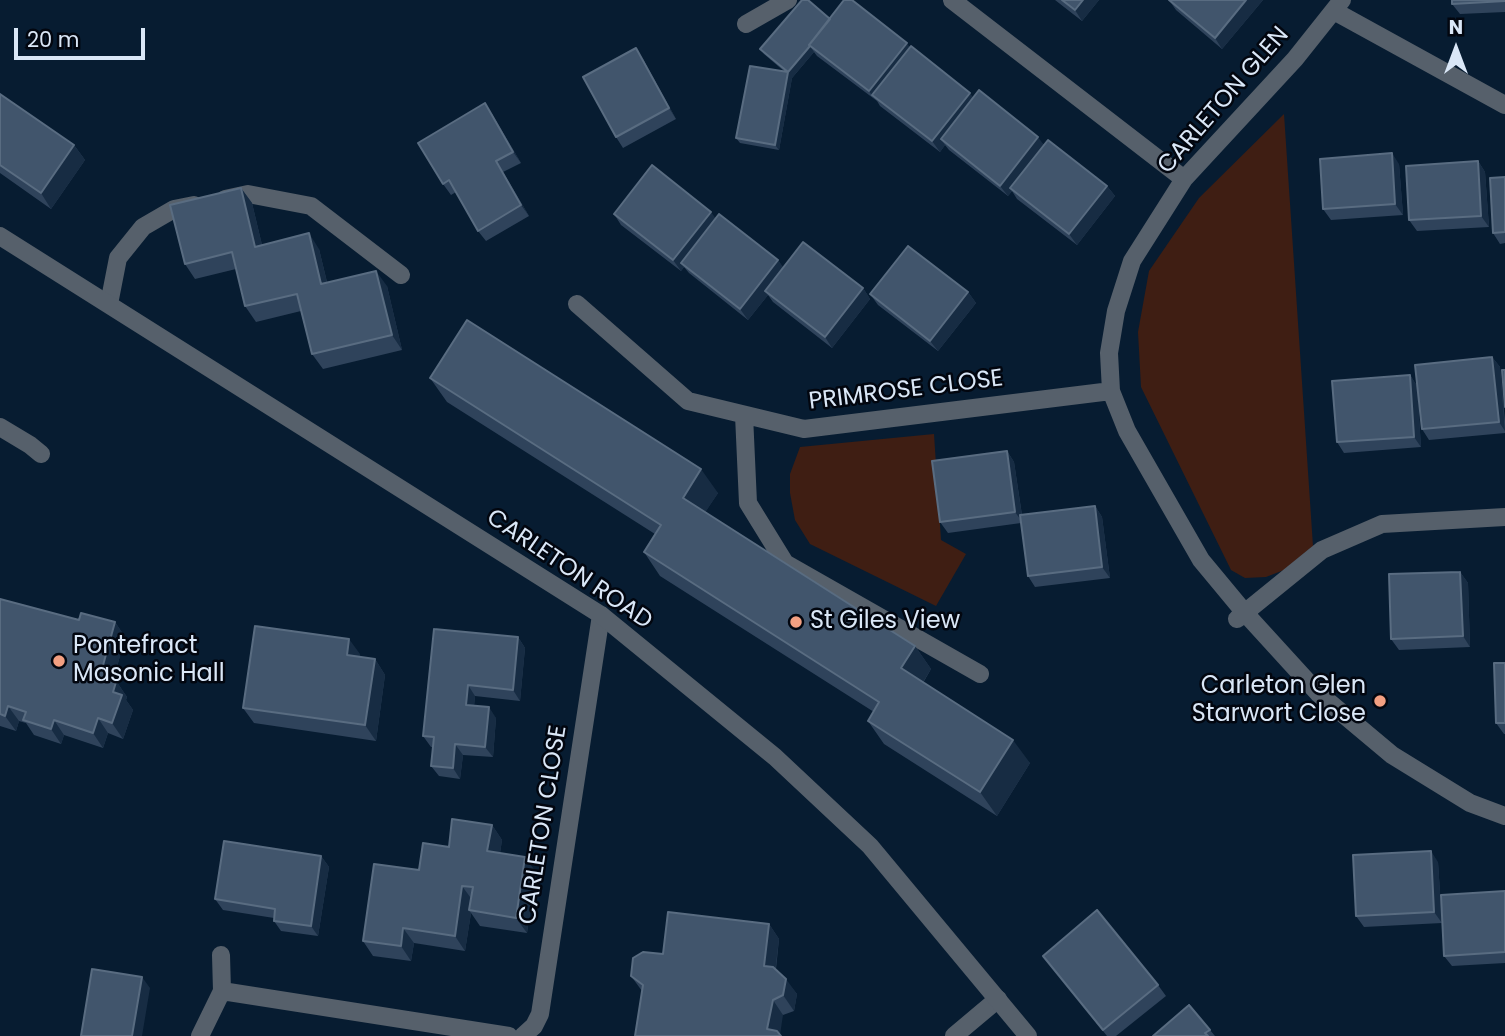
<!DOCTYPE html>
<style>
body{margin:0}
#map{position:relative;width:1505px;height:1036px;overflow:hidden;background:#071c31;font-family:Poppins,sans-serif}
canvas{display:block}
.north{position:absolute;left:1421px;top:14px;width:70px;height:70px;-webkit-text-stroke:5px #02060f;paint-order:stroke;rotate:0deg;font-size:19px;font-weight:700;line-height:28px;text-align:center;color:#dae7f7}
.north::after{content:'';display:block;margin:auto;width:24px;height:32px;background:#dae7f7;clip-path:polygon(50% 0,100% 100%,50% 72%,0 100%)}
.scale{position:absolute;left:14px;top:28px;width:131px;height:32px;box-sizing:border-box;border:4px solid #dae7f7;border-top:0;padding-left:9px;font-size:21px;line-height:24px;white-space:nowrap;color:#dae7f7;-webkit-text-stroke:5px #02060f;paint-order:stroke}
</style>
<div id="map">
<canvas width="1505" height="1036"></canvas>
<div class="north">N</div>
<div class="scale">20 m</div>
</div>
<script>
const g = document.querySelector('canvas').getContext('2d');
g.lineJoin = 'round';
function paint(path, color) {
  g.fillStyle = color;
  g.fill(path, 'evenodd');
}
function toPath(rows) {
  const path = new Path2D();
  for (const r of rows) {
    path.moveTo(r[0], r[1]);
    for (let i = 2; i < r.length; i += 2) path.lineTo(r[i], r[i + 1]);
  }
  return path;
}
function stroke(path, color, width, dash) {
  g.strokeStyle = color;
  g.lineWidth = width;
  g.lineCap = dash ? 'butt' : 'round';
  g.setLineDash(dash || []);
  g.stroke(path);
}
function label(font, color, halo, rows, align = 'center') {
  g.font = font + ' Poppins,sans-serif';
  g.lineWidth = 5;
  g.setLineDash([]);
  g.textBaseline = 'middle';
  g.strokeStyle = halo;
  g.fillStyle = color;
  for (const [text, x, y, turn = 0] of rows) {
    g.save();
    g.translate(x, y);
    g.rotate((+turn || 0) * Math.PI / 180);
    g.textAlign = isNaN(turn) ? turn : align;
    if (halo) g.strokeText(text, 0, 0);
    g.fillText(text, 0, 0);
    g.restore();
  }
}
const green = toPath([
 [1284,114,1313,546,1284,570,1266,577,1245,578,1231,570,1141,387,1138,332,1149,271,1199,198],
 [934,434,941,540,966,554,936,606,810,544,795,520,790,493,790,474,800,447]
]);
const service = toPath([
 [225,199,248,194,311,206,401,275],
 [109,304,118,258,143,227,174,209,194,205],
 [0,427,30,445,41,454],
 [954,1036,998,999]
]);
const minor = toPath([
 [952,0,1184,179],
 [1342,0,1295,59,1184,179,1132,261,1116,311,1109,353,1111,391,1127,431,1201,560,1245,613,1318,693,1392,755,1470,803,1505,816],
 [1334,11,1505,105],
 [746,24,788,0],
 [577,304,688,401,804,429,1111,391],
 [744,415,748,503,785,563,980,674],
 [1237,619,1322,550,1382,524,1505,517],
 [222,991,509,1036],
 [200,1036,222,991,221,955],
 [523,1036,534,1026,540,1014,601,615]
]);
const tertiary = toPath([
 [0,236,601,615,775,757,870,846,1028,1036]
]);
const wall = toPath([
 [1055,0,1099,0,1082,21],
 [1169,0,1263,0,1222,49,1176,10],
 [1505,0,1505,12,1460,14,1452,4],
 [830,19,910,47,973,98,1107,186,1115,196,1077,245,1017,199,1012,191,1008,196,949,150,945,145,940,152,880,106,877,101,817,56,814,52,792,78,779,150,740,143,736,138,785,72,764,54,760,49],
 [643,59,676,119,623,148,616,137],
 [0,94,74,145,85,160,51,209,0,173],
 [492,114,521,163,503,172,529,216,486,241,478,231,456,192,451,195,443,184],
 [1478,161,1485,172,1489,227,1417,231,1409,220],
 [1399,164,1403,215,1331,220,1323,209],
 [1505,177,1505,243,1500,244,1493,233],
 [241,188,252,203,262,245,319,249,327,282,387,286,402,350,323,369,312,354,301,311,256,322,245,306,236,269,195,279,185,264],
 [614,214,716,218,778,260,783,268,863,288,870,299,832,348,773,302,768,295,748,320,689,273,684,267,681,271,621,225],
 [968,292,976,303,938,351,878,305,870,294],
 [1492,357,1500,367,1505,422,1505,433,1429,440,1422,429],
 [1410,375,1417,386,1421,447,1344,453,1337,442],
 [430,378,718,493,705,512,915,646,931,669,923,683,1030,763,997,816,884,744,868,721,874,712,660,576,644,552,655,534,447,402],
 [1007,451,1014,462,1022,515,1095,506,1102,517,1110,578,1035,587,1028,576,1021,523,948,533,940,522],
 [1460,572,1468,583,1470,647,1399,650,1391,639],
 [0,599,79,620,115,622,125,637,114,678,127,697,126,700,133,710,123,739,108,733,103,748,64,735,61,744,34,735,26,723,19,721,16,731,0,726],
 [434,629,518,637,525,648,520,701,475,696,474,706,496,718,493,757,463,755,460,779,439,776,431,766,433,747,431,747,423,736],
 [360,654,359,657,375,659,385,675,376,741,254,723,243,708],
 [1505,663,1505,734,1504,734,1496,723],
 [492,825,502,840,500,853,536,872,527,933,480,926,471,913,465,951,414,943,411,961,373,956,363,941,419,870,449,847],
 [321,856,329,867,318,936,281,931,274,921,274,918,223,910,215,899],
 [1438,862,1442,923,1364,927,1356,916],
 [1505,891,1505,963,1452,966,1444,956],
 [769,924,779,939,776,969,797,994,794,1011,783,1015,642,991,631,976,663,954],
 [1043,956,1158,985,1166,996,1116,1036,1107,1036],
 [1210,1030,1215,1036,1153,1036]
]);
const shadedWall = toPath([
 [1083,0,1099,0,1082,21,1075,10],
 [1246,0,1263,0,1222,49,1215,38],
 [907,43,914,54,872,95,876,102,869,91],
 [810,46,814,52,792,78,779,150,775,145,788,72],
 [636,48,643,59,676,119,669,108],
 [970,93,978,104,941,139,945,145,940,152,932,141],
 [485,103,492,114,521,163,513,152],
 [1038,137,1046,148,1010,188,1012,191,1008,196,1000,186],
 [74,145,85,160,51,209,41,193],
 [1392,153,1399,164,1403,215,1395,204],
 [496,161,503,172,529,216,521,205],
 [1478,161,1485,172,1489,227,1481,216],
 [1107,186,1115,196,1077,245,1069,234],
 [241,188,252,203,266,262,255,247],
 [711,212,719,223,681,263,684,267,681,271,673,260],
 [309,233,319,249,331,299,321,284],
 [778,260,786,271,765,291,768,295,748,320,740,309],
 [376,271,387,286,402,350,392,335],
 [863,288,870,299,832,348,825,337],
 [968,292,976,303,938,351,930,341],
 [1492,357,1500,367,1505,431,1499,422],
 [1410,375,1417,386,1421,447,1414,437],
 [1007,451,1014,462,1023,523,1015,512],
 [701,469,718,493,699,522,683,498],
 [1095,506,1102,517,1110,578,1102,567],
 [1460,572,1468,583,1470,647,1463,636],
 [115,622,125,637,114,678,127,697,126,700,133,710,123,739,112,723,113,692,102,669],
 [518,637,525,648,520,701,513,690],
 [349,639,360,654,357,670,347,655],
 [915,646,931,669,917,692,901,668],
 [375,659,385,675,376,741,365,725],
 [468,685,475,696,473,716,466,705],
 [8,706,19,721,16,731,5,716],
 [489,707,496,718,493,757,485,747],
 [98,718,108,733,103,748,93,733],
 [54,720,64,735,61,744,51,729],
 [1013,740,1030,763,997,816,980,792],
 [455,744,463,755,460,779,453,768],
 [492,825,502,840,498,867,487,851],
 [1431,851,1438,862,1442,923,1434,912],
 [321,856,329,867,318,936,311,926],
 [525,857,536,872,527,933,516,918],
 [462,886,473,901,469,910,471,913,465,951,455,936],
 [769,924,779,939,774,981,764,966],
 [403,928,414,943,411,961,401,946],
 [142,977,150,988,142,1036,132,1036],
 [786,979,797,994,794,1011,783,995],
 [773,1000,783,1015,780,1035,767,1029]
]);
const building = toPath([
 [802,0,808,0,830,19,809,45,810,46,788,72,760,49,802,0],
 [844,0,852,0,907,43,869,91,809,45,844,0],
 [1062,0,1083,0,1075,10,1062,0],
 [1169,0,1246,0,1215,38,1169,0],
 [1452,0,1505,0,1505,1,1452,4,1452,0],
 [911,46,970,93,932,141,872,95,911,46],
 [636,48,669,108,616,137,583,77,636,48],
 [750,66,788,72,775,145,736,138,750,66],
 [979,90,1038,137,1000,186,941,139,979,90],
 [0,94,74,145,41,193,0,165,0,94],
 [485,103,513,152,496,161,521,205,478,231,449,180,443,184,418,143,485,103],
 [1048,140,1107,186,1069,234,1010,188,1048,140],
 [1392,153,1395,204,1323,209,1320,159,1392,153],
 [1478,161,1481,216,1409,220,1406,166,1478,161],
 [652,165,711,212,673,260,614,214,652,165],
 [1505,177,1505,232,1493,233,1490,178,1505,177],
 [241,188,255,247,309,233,321,284,376,271,392,335,312,354,297,294,245,306,232,252,185,264,170,205,241,188],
 [719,214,778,260,740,309,681,263,719,214],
 [803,242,863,288,825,337,765,291,803,242],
 [908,246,968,292,930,341,870,294,908,246],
 [467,320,701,469,683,498,915,646,901,668,1013,740,980,792,868,721,879,702,644,552,661,525,430,378,467,320],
 [1492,357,1499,422,1422,429,1415,365,1492,357],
 [1502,370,1505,370,1505,407,1502,370],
 [1410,375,1414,437,1337,442,1332,381,1410,375],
 [1007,451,1015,512,940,522,932,461,1007,451],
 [1095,506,1102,567,1028,576,1020,515,1095,506],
 [1460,572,1463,636,1391,639,1389,574,1460,572],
 [0,599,79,620,81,613,115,622,102,669,109,671,116,682,113,692,122,695,112,723,98,718,93,733,54,720,51,729,23,720,26,712,8,706,5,716,0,714,0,599],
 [255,626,349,639,347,655,375,659,365,725,243,708,255,626],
 [434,629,518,637,513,690,468,685,466,705,489,707,485,747,455,744,453,768,431,766,434,737,423,736,434,629],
 [1494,663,1505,663,1505,723,1496,723,1494,663],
 [452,819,492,825,487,851,525,857,516,918,469,910,473,887,462,886,455,936,403,928,401,946,363,941,374,864,419,870,423,843,449,847,452,819],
 [224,841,321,856,311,926,274,921,275,909,215,899,224,841],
 [1431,851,1434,912,1356,916,1353,855,1431,851],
 [1505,891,1505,952,1444,956,1441,895,1505,891],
 [1097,910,1158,985,1103,1030,1043,956,1097,910],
 [668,912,769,924,764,966,773,967,786,979,783,995,773,1000,767,1029,777,1031,781,1036,635,1036,643,985,631,976,633,958,643,952,663,954,668,912],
 [92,969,142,977,132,1036,81,1036,92,969],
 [1189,1005,1210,1030,1205,1033,1208,1036,1153,1036,1189,1005]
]);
const markers = [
 [796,622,7,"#f3a082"],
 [59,661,7,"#f3a082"],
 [1380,701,7,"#f3a082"]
];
const streetNames = [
 ["CARLETON GLEN",1224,101,-49],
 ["PRIMROSE CLOSE",906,391,-7],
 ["CARLETON ROAD",569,570,34],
 ["CARLETON CLOSE",544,825,-81]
];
const poiNames = [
 ["St Giles View",810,622],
 ["Pontefract",73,647],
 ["Masonic Hall",73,675],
 ["Carleton Glen",1366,687,"right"],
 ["Starwort Close",1366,715,"right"]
];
paint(green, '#3f1e13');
stroke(service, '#56606b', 18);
stroke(minor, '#56606b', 18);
stroke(tertiary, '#56606b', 18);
paint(wall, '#2f435b');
paint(shadedWall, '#172c43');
paint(building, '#41556c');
stroke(building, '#596c81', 2);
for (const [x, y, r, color] of markers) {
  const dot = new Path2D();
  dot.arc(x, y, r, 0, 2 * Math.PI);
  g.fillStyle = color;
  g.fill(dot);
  stroke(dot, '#02060f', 2.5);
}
label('24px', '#dae7f7', '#02060f', streetNames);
label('24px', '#dae7f7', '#02060f', poiNames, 'left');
</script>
